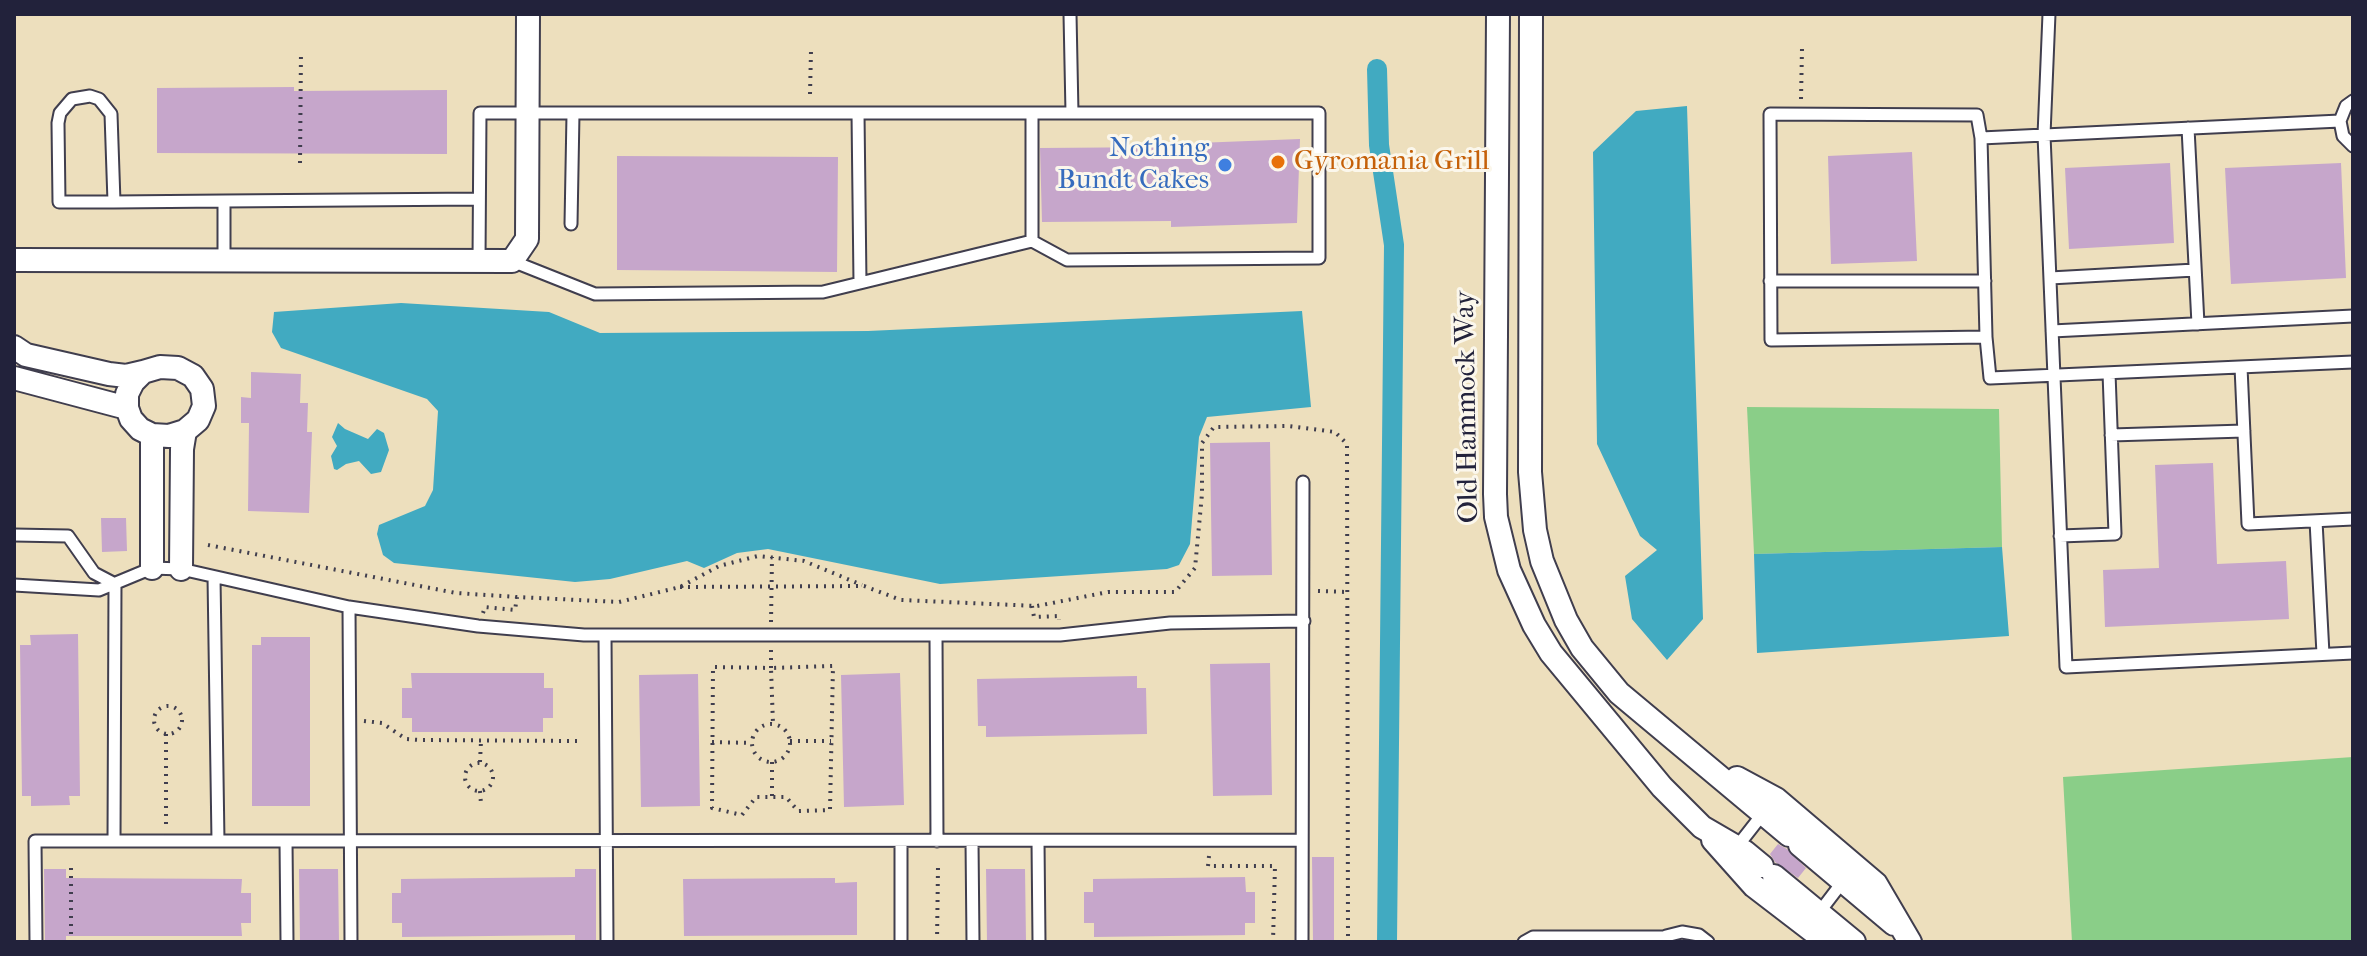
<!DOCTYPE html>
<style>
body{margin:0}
#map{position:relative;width:2367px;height:956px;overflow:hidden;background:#eddfbd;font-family:"IM FELL French Canon",serif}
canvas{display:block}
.frame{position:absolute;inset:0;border:16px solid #22223b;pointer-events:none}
</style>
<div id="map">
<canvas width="2367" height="956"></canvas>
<div class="frame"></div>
</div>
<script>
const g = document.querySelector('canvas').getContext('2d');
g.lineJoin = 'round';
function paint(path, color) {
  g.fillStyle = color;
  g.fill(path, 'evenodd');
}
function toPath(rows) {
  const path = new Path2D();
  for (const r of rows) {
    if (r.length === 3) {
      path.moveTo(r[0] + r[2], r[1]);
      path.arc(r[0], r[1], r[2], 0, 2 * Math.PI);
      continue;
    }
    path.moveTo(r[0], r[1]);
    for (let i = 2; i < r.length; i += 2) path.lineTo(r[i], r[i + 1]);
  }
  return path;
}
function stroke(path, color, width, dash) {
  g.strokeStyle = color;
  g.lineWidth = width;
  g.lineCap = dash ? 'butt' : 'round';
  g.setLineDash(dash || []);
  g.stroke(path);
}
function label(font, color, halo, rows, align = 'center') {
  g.font = font + ' "IM FELL French Canon",serif';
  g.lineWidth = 6;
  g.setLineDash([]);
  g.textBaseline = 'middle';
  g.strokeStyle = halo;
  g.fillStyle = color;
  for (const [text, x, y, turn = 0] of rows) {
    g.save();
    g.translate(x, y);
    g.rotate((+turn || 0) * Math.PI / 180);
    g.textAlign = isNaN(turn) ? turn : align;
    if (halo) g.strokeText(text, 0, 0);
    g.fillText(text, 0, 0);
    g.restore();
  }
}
const green = toPath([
 [1747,407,1999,409,2002,547,1754,554],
 [2353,757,2353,942,2072,942,2063,777]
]);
const water = toPath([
 [1687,106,1703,619,1667,660,1632,619,1625,576,1657,550,1640,536,1597,444,1593,152,1636,111],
 [401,303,549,312,600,333,868,331,1302,311,1311,407,1207,417,1199,437,1190,544,1179,565,1167,569,940,584,768,549,737,553,704,568,687,561,610,579,575,582,394,563,383,555,377,534,379,525,425,506,433,490,438,411,427,399,281,348,272,332,274,312],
 [338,423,345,429,368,439,377,429,384,433,389,450,381,472,371,474,359,461,346,464,337,470,334,469,331,456,337,446,332,437],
 [2002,547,2009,636,1757,653,1754,554]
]);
const canal = toPath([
 [1377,69,1379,145,1394,245,1387,942]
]);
const building = toPath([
 [294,87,294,91,447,90,447,154,157,153,157,88],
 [1300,139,1297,223,1171,227,1171,221,1042,222,1040,148,1171,147,1171,144],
 [1912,152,1917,261,1831,264,1828,156],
 [617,156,838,157,837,272,617,270],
 [2170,163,2174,243,2069,249,2065,168],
 [2341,163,2346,278,2231,284,2225,168],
 [251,372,301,374,300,403,308,403,307,432,312,432,309,513,248,511,249,423,241,423,241,397,251,398],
 [1270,442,1272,575,1212,576,1210,443],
 [2213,463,2217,564,2286,561,2289,619,2105,627,2103,570,2159,568,2155,465],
 [101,518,126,518,127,551,102,552],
 [78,634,80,796,69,796,70,805,31,806,31,796,22,796,20,645,31,645,30,635],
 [261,637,310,637,310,806,252,806,252,645,261,645],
 [1270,663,1272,795,1213,796,1210,664],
 [411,673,544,673,544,688,553,688,553,718,543,718,543,732,412,732,412,718,402,718,402,688,412,688],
 [900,673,904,805,844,807,841,675],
 [698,674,700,806,641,807,639,675],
 [1137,676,1137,688,1146,688,1147,734,986,737,986,726,978,726,977,679],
 [1778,844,1787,849,1806,868,1798,878,1775,862,1770,854],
 [1312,857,1334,857,1334,942,1313,942],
 [44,869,66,869,66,878,242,879,241,893,251,893,251,923,241,923,242,936,66,936,66,942,45,942],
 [299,869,338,869,339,942,300,942],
 [575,869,596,869,596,942,575,942,575,935,402,937,402,923,392,923,392,893,401,893,401,879,575,877],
 [986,869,1025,869,1026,942,987,942],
 [1245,877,1246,892,1255,892,1255,923,1245,923,1245,935,1094,937,1094,923,1084,923,1084,892,1093,892,1093,879],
 [835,878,835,883,857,882,857,935,684,936,683,879]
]);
const path = toPath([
 [810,94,811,51],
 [1801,99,1802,49],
 [300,163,301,51],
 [208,545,456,593,517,597,619,602,680,587,719,566,758,556,804,561,862,585],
 [680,587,864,586,901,600,1037,606,1108,592,1175,592,1195,568,1202,494,1202,443,1214,427,1288,426,1335,432,1347,444,1348,942],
 [1318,591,1347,592],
 [1032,606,1034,617,1059,616,1059,620],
 [483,613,485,607,515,610,517,597],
 [771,622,772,557],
 [771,650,771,668,713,667,712,808,742,815,756,797,786,797,798,811,830,810,833,666,771,668,773,724],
 [168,720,14],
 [364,721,382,723,406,739,420,740,577,741],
 [771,743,19],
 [166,734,166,828],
 [790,741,831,741],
 [712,742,752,743],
 [480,762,481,741],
 [772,762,772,797],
 [479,777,14],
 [480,791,481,804],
 [1209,856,1208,866,1275,866,1273,942],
 [71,942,71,866],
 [937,942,938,867]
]);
const lane = toPath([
 [2049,14,2044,135,2066,667,2353,653],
 [2353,101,2346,106,2340,121,2343,136,2353,146],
 [858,113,860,283,1032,241,1067,260,1319,258,1319,113,1072,113],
 [1032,113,1032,241],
 [2188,128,2198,324],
 [1981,138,2340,121],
 [114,202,111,114,99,99,90,96,72,99,60,113,58,123,59,202,114,202,224,201,479,199],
 [571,224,573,114],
 [224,260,224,201],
 [479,261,480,113,1072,113,1070,14],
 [512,261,595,294,823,292,860,283],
 [2050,278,2195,270],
 [1770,281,1985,281],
 [2052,331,2353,316],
 [1986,337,1771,340,1770,114,1977,115,1981,138,1986,337,1990,378,2353,362],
 [2241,367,2248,524,2353,519],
 [2111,435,2244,431],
 [2316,521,2323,654],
 [14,535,68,536,94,573,115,584],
 [2060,536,2115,534,2109,373],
 [214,577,218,841],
 [14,585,99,590,152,568,181,569,349,607,478,626,584,635,1060,635,1170,623,1304,621],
 [349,607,351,942],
 [605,635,607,942],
 [936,635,937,841],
 [114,841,115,584],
 [286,841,287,942],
 [972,841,973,942],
 [1038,841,1039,942],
 [1736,848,1765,811],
 [1818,914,1844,880],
 [36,942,35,841,1302,840],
 [901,942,901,841],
 [1302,942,1303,482],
 [1524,942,1533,937,1665,937],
 [1660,942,1666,936,1682,932,1699,935,1708,942]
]);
const street = toPath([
 [1498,14,1495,494,1496,517,1509,570,1534,625,1551,653,1662,787,1702,827,1745,852,1762,866],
 [1531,14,1530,472,1535,530,1542,561,1566,620,1582,648,1619,693,1789,835],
 [14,260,512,261,527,239,528,14],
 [14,347,26,355,109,374,126,376,143,372],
 [160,367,178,368,193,376,202,389,204,406,198,420,185,431,169,436,152,435,140,429,131,419,127,408,127,394,133,382,143,372,160,367],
 [14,378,127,408],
 [152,568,152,435],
 [181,569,182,449,185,431],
 [1737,778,1776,799,1876,884,1910,942],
 [1713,840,1754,886,1827,942],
 [1800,845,1894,924],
 [1774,876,1854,942]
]);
const markers = [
 [1278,162,8,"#e8710a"],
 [1225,165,8,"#3f7fe0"]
];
const shopNames = [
 ["Nothing",1209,149],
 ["Bundt Cakes",1209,181]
];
const foodNames = [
 ["Gyromania Grill",1294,162]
];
const streetNames = [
 ["Old Hammock Way",1468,407,-91]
];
paint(green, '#8ace88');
paint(water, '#41aac1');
stroke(canal, '#41aac1', 20);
paint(building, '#c6a6cb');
stroke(lane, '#403e4e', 15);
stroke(street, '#403e4e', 26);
stroke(path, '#403e4e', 4, [2, 6]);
stroke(lane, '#fff', 11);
stroke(street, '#fff', 22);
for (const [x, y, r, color] of markers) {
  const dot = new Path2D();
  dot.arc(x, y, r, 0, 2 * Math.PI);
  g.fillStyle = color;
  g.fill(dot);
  stroke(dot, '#fbf7ec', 3);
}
label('28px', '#366cbe', '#fbf7ec', shopNames, 'right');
label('28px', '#c56008', '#fbf7ec', foodNames, 'left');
label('28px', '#22223b', '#fbf7ec', streetNames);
</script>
